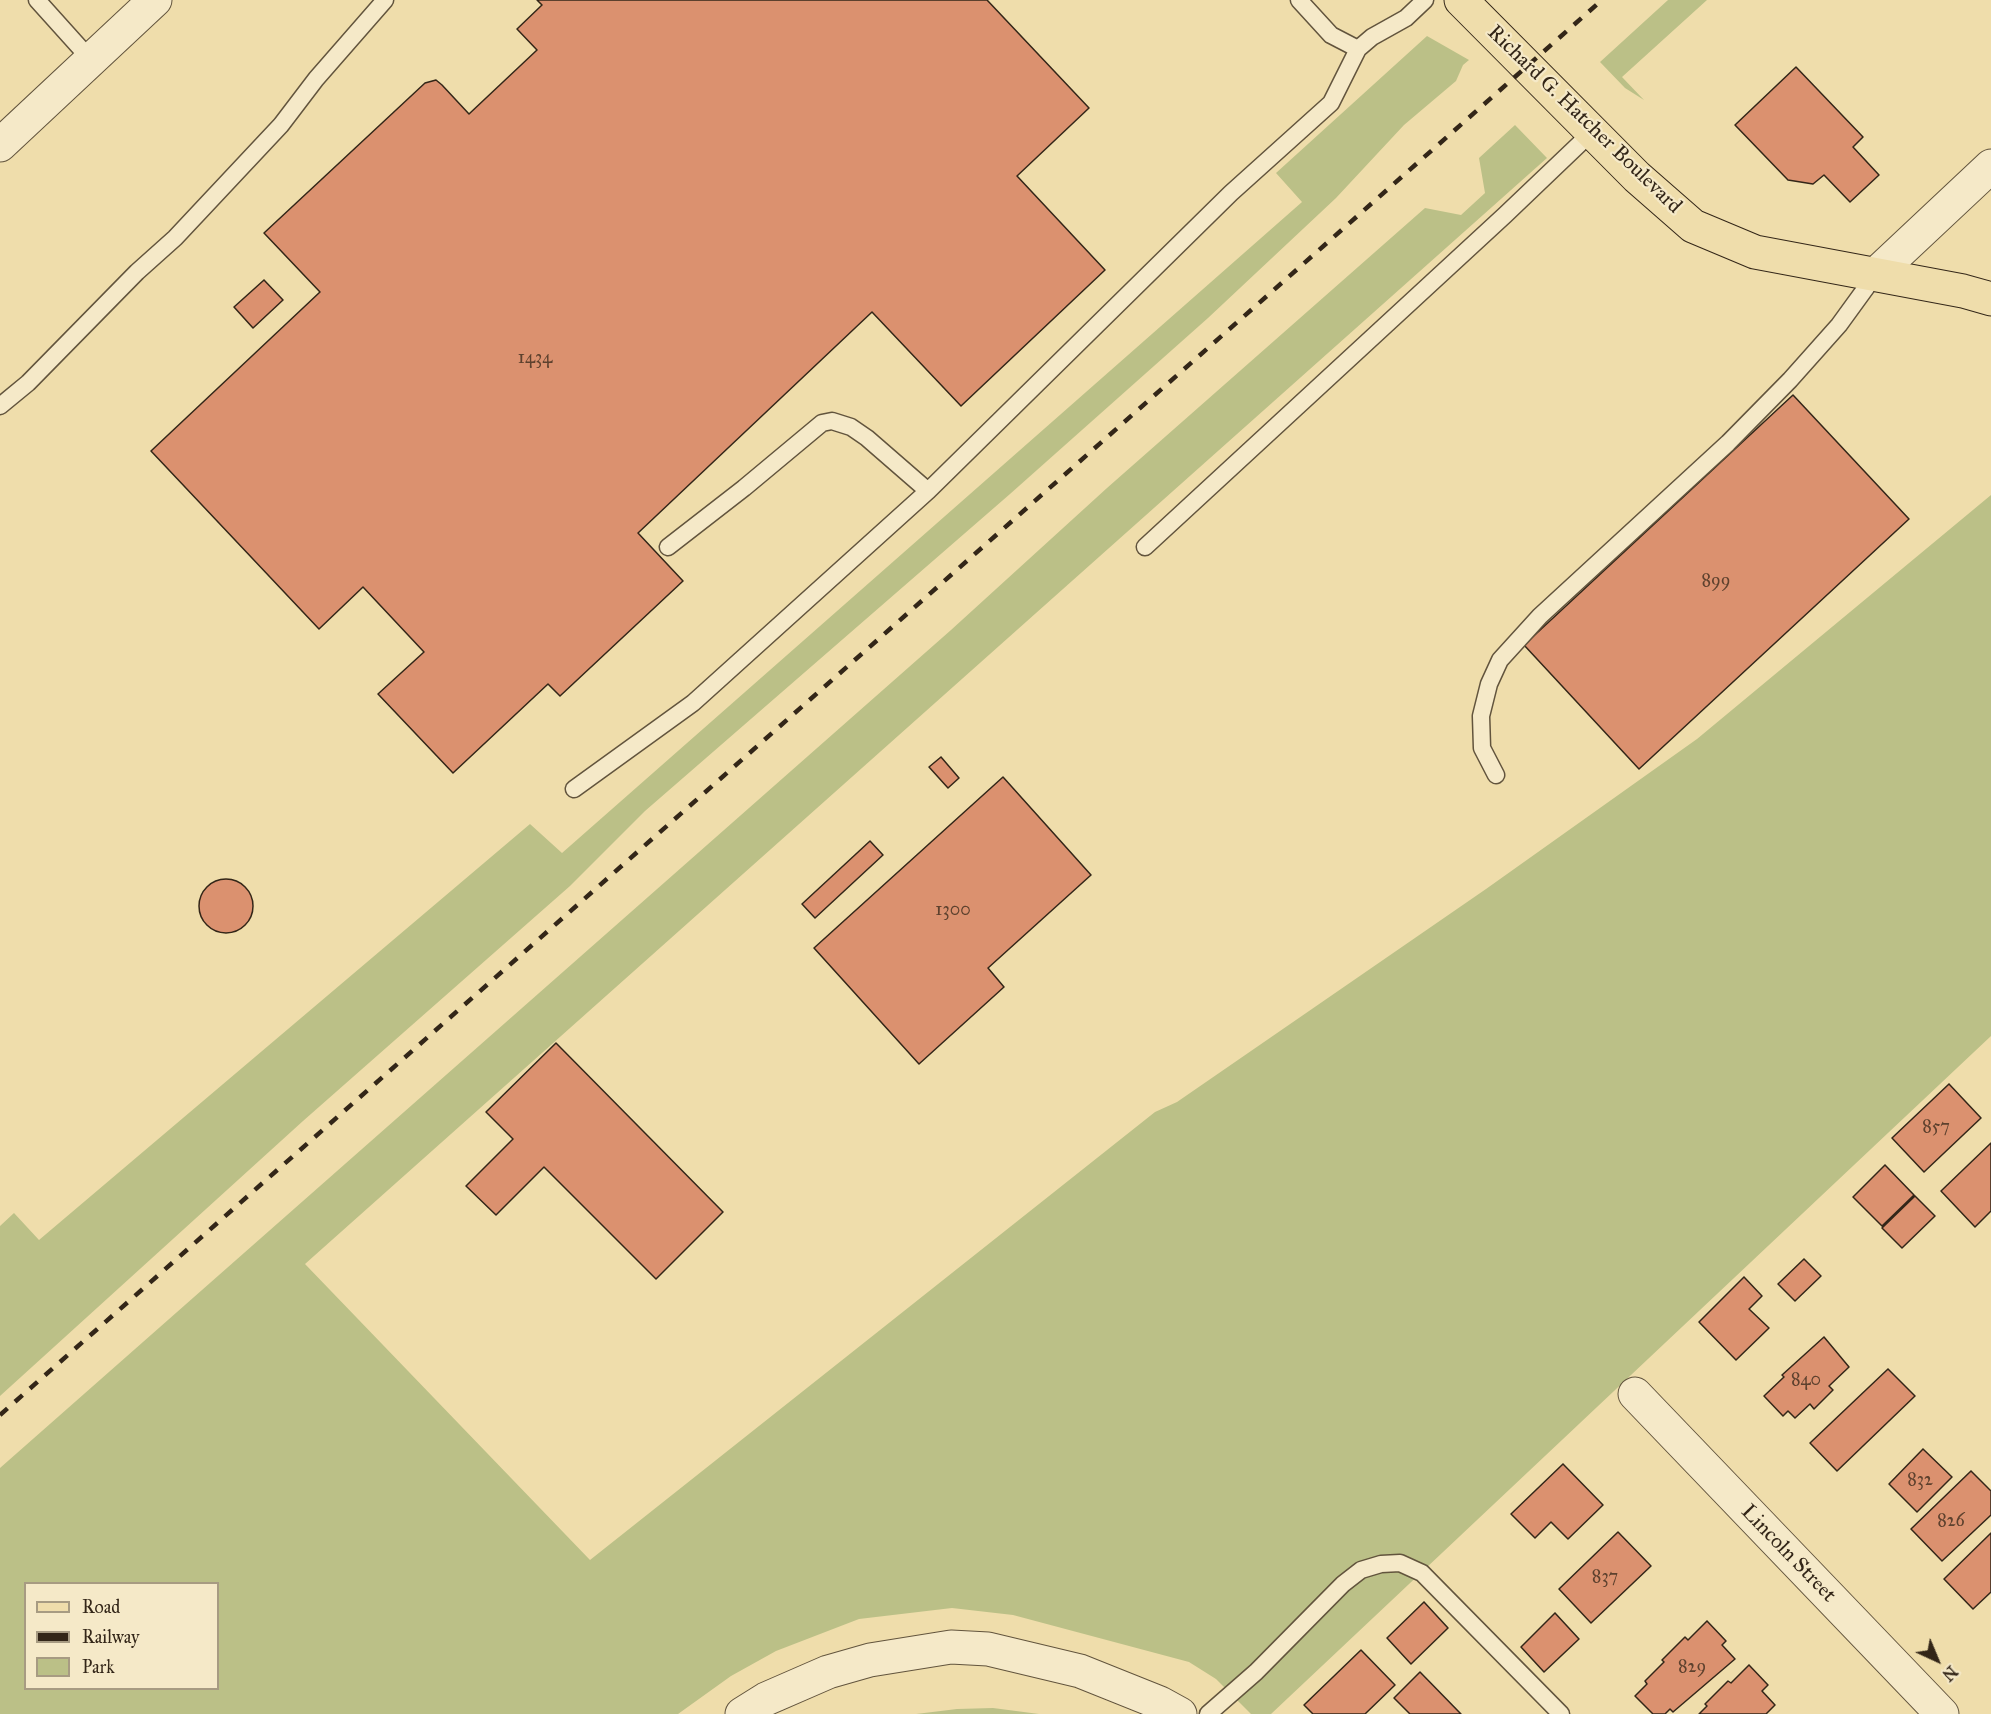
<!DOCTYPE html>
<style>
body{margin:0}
#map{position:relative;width:1991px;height:1714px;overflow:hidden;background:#efddab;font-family:"IM FELL Great Primer",serif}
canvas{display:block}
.legend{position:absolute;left:24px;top:1582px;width:195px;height:108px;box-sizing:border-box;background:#f5e9c8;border:2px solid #a79b82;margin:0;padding:8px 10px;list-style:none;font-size:18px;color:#332618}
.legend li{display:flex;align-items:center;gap:12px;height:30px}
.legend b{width:30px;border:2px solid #a79b82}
.north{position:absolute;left:1907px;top:1630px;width:60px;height:60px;-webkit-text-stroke:4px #f5e9c8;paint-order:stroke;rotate:136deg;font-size:16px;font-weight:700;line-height:24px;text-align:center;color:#332618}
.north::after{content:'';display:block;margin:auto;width:21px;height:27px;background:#332618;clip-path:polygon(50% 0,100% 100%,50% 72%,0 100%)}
</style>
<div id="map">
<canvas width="1991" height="1714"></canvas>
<ul class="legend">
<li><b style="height:8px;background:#efddab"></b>Road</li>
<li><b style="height:8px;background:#332618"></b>Railway</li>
<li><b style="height:16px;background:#bbc087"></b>Park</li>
</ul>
<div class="north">N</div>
</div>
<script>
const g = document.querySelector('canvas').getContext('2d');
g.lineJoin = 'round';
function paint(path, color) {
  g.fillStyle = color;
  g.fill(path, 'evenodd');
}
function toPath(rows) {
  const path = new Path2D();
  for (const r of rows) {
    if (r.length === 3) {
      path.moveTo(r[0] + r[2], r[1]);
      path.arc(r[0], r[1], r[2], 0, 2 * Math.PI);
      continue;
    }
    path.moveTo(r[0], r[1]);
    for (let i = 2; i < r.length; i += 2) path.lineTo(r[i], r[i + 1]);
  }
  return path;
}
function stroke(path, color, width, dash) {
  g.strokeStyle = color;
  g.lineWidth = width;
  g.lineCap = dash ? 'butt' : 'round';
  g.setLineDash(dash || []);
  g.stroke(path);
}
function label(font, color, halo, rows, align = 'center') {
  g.font = font + ' "IM FELL Great Primer",serif';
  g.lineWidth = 4.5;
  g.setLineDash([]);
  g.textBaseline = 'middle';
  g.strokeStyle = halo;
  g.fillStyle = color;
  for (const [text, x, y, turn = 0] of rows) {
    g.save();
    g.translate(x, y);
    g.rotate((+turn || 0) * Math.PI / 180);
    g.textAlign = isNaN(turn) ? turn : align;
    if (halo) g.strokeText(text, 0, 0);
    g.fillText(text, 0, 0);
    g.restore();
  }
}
const green = toPath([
 [1668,0,1707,0,1622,77,1644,100,1625,88,1600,62],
 [1427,36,1469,60,1463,65,1456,81,1404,125,1336,198,1208,318,1010,494,645,811,570,886,303,1121,0,1396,0,1226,14,1213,39,1240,530,824,562,853,1302,202,1276,173],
 [1515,125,1547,158,305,1264,590,1560,1155,1112,1177,1102,1486,889,1697,739,1991,495,1991,1036,1271,1714,1251,1714,1216,1679,1189,1662,1013,1615,952,1608,859,1619,776,1651,731,1676,678,1714,0,1714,0,1468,951,630,1107,488,1425,208,1461,215,1485,193,1479,158],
 [26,1584,218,1584,218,1688,26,1688],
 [993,1708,1039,1714,916,1714,957,1709]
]);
const building = toPath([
 [537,0,987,0,1089,108,1017,176,1105,270,961,406,872,312,638,533,683,581,560,696,548,684,453,773,378,694,424,652,363,587,319,629,151,451,320,292,264,233,425,83,436,80,442,85,469,114,537,50,517,29,542,5,537,0],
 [1796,67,1863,137,1853,147,1879,175,1850,202,1824,175,1813,184,1788,180,1735,125,1796,67],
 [264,280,283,300,253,328,234,307,264,280],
 [1793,395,1909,519,1639,769,1524,645,1793,395],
 [941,757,959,778,948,788,929,767,941,757],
 [1003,777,1091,875,988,968,1004,987,919,1064,814,948,1003,777],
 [870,841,883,855,815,918,802,904,870,841],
 [226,906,27],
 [556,1043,723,1212,656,1279,544,1167,496,1215,466,1186,513,1139,486,1112,556,1043],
 [1949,1084,1981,1118,1924,1172,1892,1138,1949,1084],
 [1991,1143,1991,1211,1975,1227,1941,1191,1991,1143],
 [1885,1165,1914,1195,1882,1226,1853,1197,1885,1165],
 [1915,1196,1935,1216,1902,1248,1882,1228,1915,1196],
 [1804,1259,1821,1276,1795,1301,1778,1284,1804,1259],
 [1744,1277,1762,1296,1749,1309,1769,1328,1736,1360,1699,1322,1744,1277],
 [1824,1337,1849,1367,1829,1386,1833,1390,1814,1409,1810,1404,1795,1418,1788,1411,1783,1416,1764,1396,1784,1377,1782,1375,1824,1337],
 [1888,1369,1915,1396,1837,1471,1810,1443,1888,1369],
 [1923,1449,1952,1477,1917,1512,1889,1484,1923,1449],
 [1563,1464,1603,1505,1568,1539,1551,1522,1535,1538,1511,1514,1563,1464],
 [1971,1471,1991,1491,1991,1515,1942,1561,1911,1529,1971,1471],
 [1618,1532,1651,1566,1591,1623,1559,1589,1618,1532],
 [1991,1533,1991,1592,1973,1609,1944,1579,1991,1533],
 [1424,1602,1448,1628,1411,1664,1387,1638,1424,1602],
 [1555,1613,1579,1639,1544,1672,1521,1647,1555,1613],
 [1707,1621,1726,1641,1722,1645,1735,1659,1673,1712,1670,1709,1665,1714,1653,1714,1635,1696,1647,1684,1645,1681,1664,1662,1662,1660,1685,1637,1688,1640,1707,1621],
 [1361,1650,1395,1685,1365,1714,1313,1714,1304,1705,1361,1650],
 [1749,1665,1768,1685,1762,1691,1775,1705,1766,1714,1699,1714,1707,1706,1705,1704,1728,1681,1731,1683,1749,1665],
 [1420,1672,1461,1714,1410,1714,1394,1698,1420,1672]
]);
const service = toPath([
 [37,0,91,60],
 [1299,0,1331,35,1358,49],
 [0,406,28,383,137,272,175,238,281,125,316,79,385,0],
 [668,547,744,488,822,423,832,421,851,427,867,438,928,491],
 [1145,547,1505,215,1592,132],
 [1496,775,1482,748,1481,716,1489,684,1500,660,1540,616,1728,443,1790,380,1839,325,1876,274],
 [574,789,693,703,928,491,1231,193,1331,103,1358,49,1372,37,1406,18,1425,0],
 [1208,1714,1256,1672,1343,1584,1361,1570,1381,1564,1400,1563,1422,1573,1561,1714]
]);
const minor = toPath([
 [1876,274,1991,166],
 [1635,1394,1942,1714]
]);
const tertiary = toPath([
 [0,145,155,0],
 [742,1714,766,1699,828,1672,870,1660,951,1647,988,1649,1080,1671,1160,1703,1180,1714]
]);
const primary = toPath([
 [1461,0,1637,177,1693,226,1755,252,1963,291,1991,299]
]);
const rail = toPath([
 [0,1415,1602,0]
]);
const numberNames = [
 ["1434",535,359],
 ["899",1716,582],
 ["1300",953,911],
 ["857",1936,1128],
 ["840",1806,1381],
 ["832",1920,1481],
 ["826",1951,1522],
 ["837",1605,1578],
 ["829",1692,1668]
];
const streetNames = [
 ["Richard G. Hatcher Boulevard",1584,120,44],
 ["Lincoln Street",1788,1554,46]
];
paint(green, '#bbc087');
paint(building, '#db916f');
stroke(building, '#332618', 1.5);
stroke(service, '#62543d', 19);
stroke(minor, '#62543d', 35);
stroke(tertiary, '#62543d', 35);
stroke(primary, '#332618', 35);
stroke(service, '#f5e9c8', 16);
stroke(minor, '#f5e9c8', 33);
stroke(tertiary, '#f5e9c8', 33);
stroke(primary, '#efddab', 33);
stroke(rail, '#332618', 4.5, [10, 10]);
label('18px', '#5d412e', null, numberNames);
label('21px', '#332618', '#f5e9c8', streetNames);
</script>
